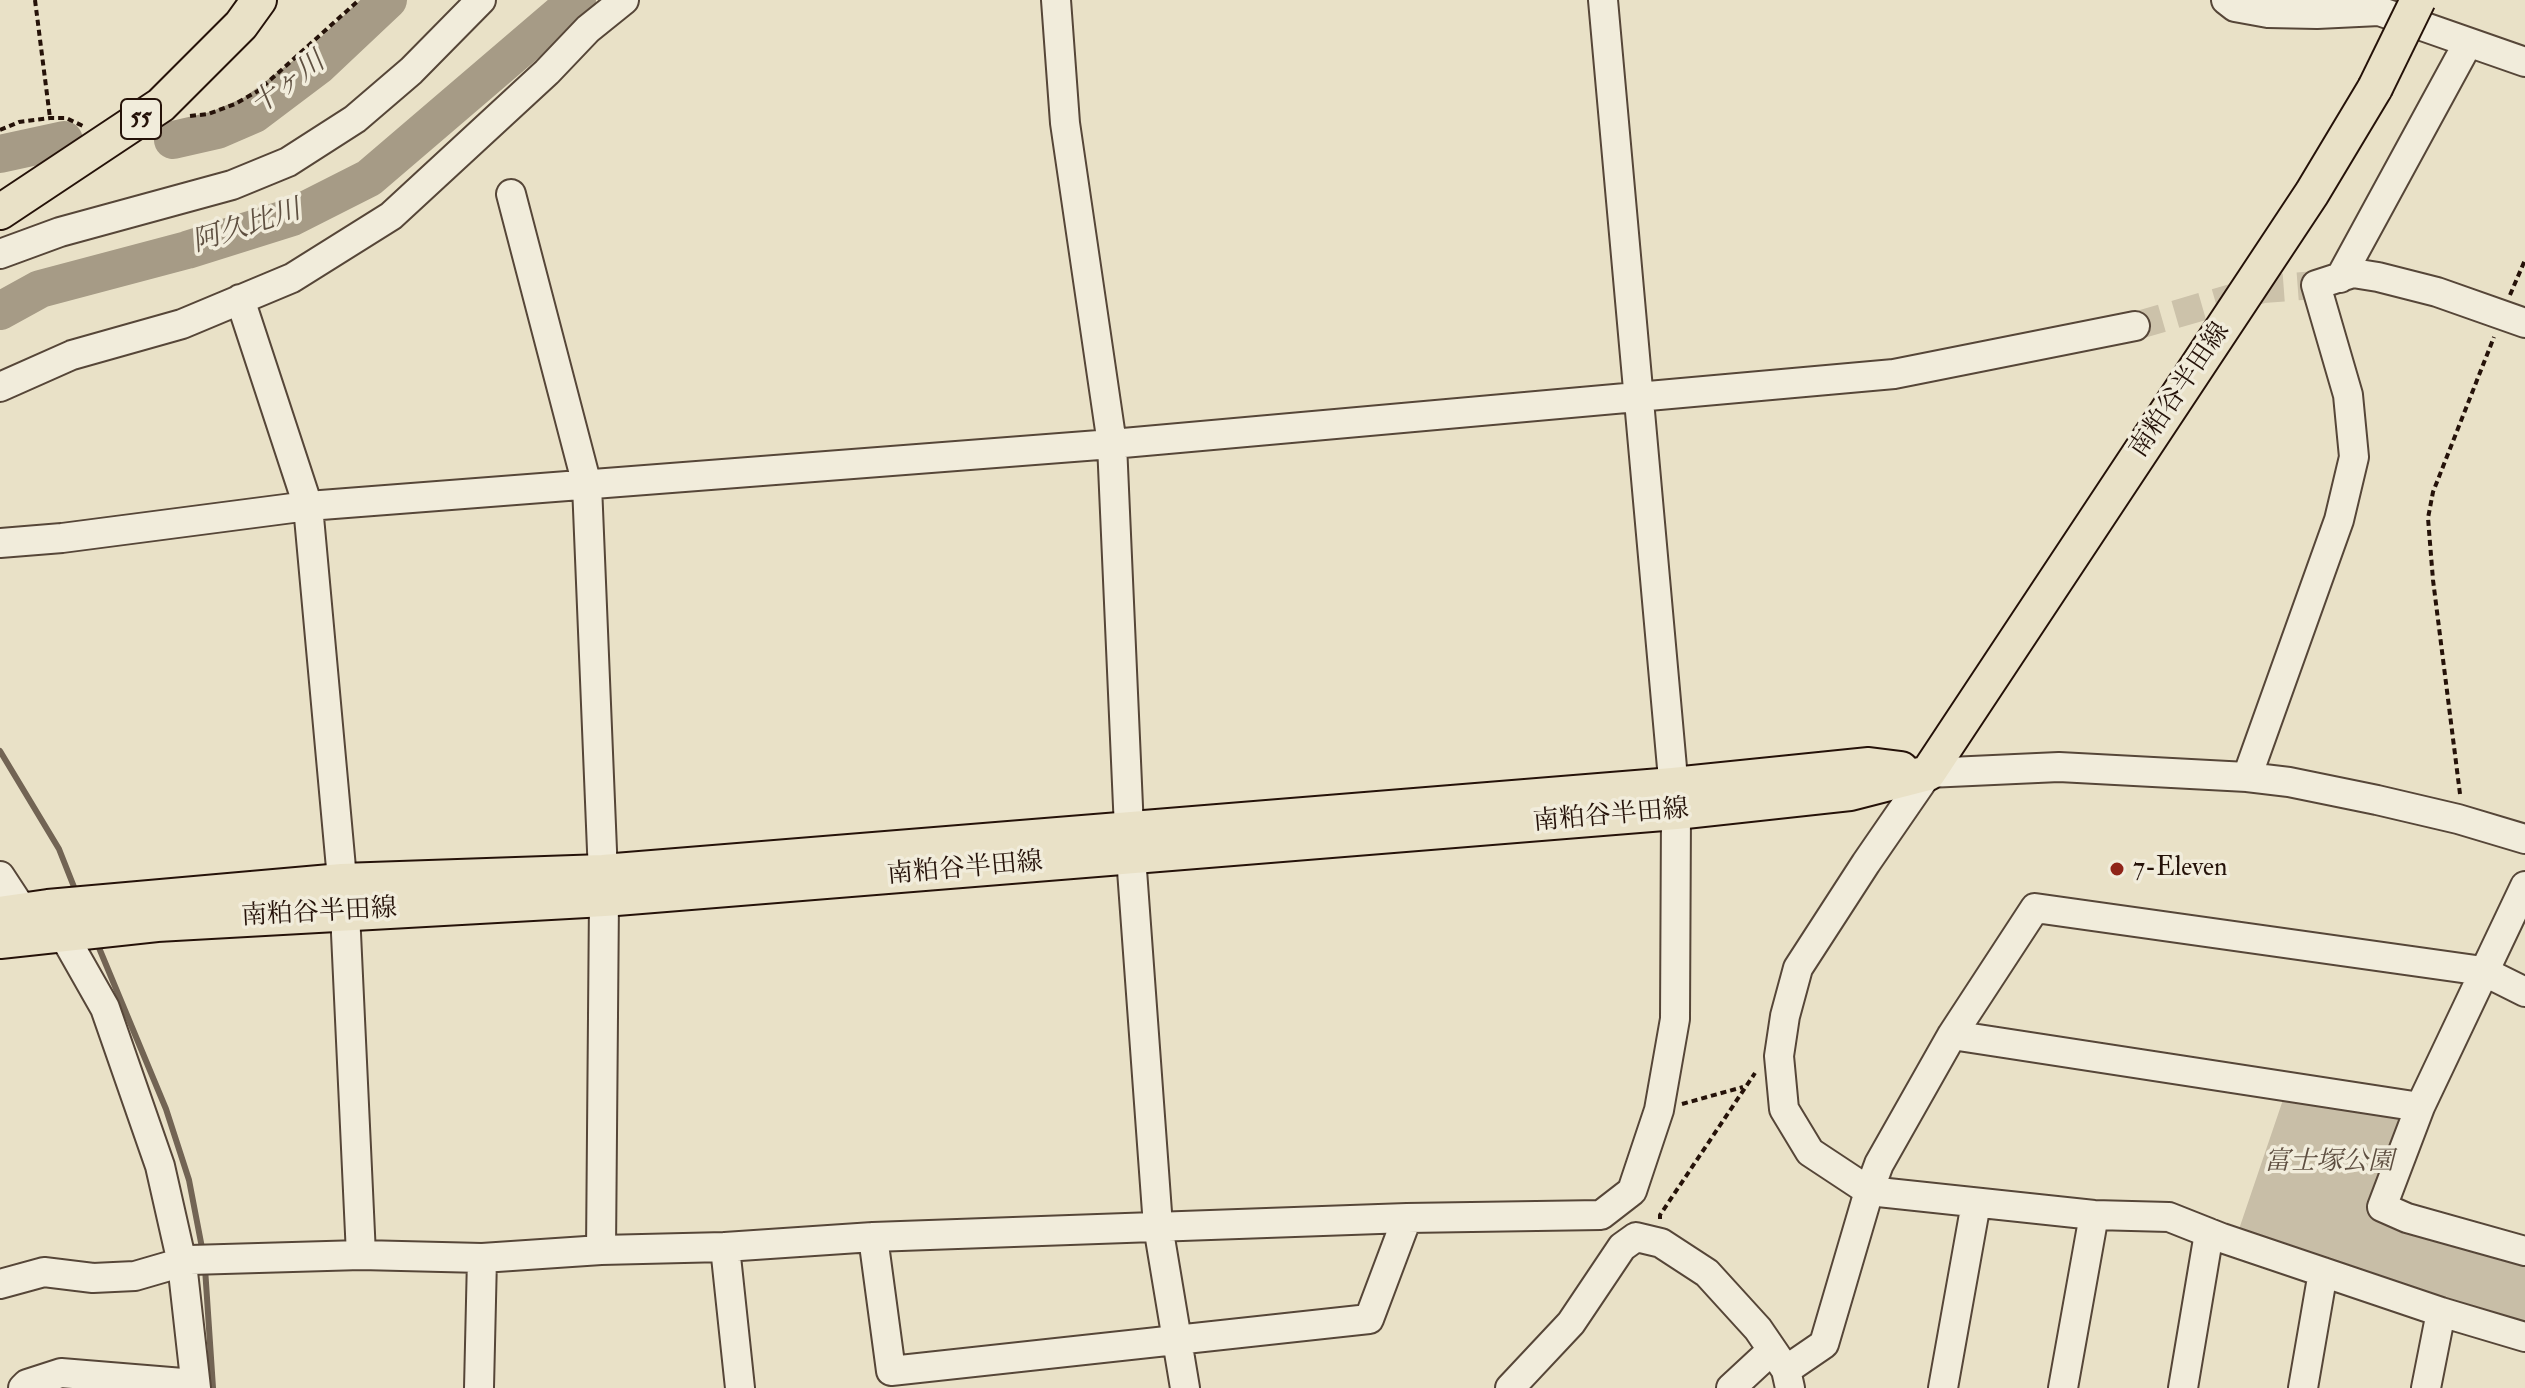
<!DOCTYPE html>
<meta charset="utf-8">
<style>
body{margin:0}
canvas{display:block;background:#e9e1c7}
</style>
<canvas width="2525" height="1388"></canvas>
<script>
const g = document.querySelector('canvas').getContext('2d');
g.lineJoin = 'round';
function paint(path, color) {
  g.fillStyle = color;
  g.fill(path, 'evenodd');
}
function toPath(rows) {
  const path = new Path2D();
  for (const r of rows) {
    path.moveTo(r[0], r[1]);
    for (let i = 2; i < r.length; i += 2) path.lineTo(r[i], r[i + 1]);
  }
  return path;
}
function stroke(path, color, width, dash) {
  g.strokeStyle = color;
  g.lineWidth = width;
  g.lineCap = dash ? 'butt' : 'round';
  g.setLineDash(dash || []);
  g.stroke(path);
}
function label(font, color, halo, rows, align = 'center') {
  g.font = font + ' "IM FELL Double Pica","Noto Serif JP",serif';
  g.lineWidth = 7;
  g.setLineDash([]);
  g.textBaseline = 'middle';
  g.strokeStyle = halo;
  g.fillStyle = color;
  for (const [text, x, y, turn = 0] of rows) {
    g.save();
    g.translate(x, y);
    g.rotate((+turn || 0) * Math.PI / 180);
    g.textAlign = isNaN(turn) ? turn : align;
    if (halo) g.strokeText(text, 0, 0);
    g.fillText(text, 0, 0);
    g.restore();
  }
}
const green = toPath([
 [2287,1088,2420,1107,2382,1207,2525,1250,2525,1325,2237,1235]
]);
const stream = toPath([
 [0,751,59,849,76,892],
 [97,943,166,1109,189,1180,203,1253],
 [205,1268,213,1388]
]);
const river = toPath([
 [173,140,217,130,254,114,319,65,388,0],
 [0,154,64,140],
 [0,311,40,289,187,250,292,217,369,178,577,0]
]);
const minorTunnel = toPath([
 [2135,326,2263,289,2316,285]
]);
const path = toPath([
 [35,0,50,118],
 [190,116,208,114,235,104,258,91,359,0],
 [0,130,19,122,50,118,66,118,83,126],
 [2510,295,2525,260],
 [2460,794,2433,580,2428,518,2433,492,2494,337],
 [1682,1104,1743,1087],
 [1660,1219,1660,1215,1755,1073]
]);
const minor = toPath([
 [1056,0,1065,123,1112,444,1129,829,1158,1226,1185,1388],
 [2226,0,2235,7,2268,13,2317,14,2379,11,2525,62],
 [511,194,587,485,604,899,601,1250],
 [0,254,60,232,232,185,288,162,355,119,411,71,481,0],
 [2340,278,2468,43],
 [240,299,308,506,345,912,361,1255],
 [0,387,72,355,182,324,292,278,391,216,547,72,588,29,624,0],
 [0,543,62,538,308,506,1112,444,1894,374,2135,326],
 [2247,777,2339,520,2354,457,2348,395,2316,285,2353,273,2378,277,2437,292,2525,323],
 [2525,839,2458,819,2377,800,2289,782,2247,777,2059,767,1928,773,1866,863,1798,968,1785,1016,1779,1056,1784,1109,1810,1152,1869,1191,2094,1215,2169,1217,2222,1238,2441,1312,2525,1337],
 [0,876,23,911,63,934,105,1008,160,1166,182,1263,196,1388],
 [2525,886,2420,1107,2382,1207,2407,1218,2525,1251],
 [1952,1035,2420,1107],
 [873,1237,891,1371,1369,1319,1407,1218],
 [725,1247,740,1388],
 [0,1284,44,1272,93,1278,135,1276,190,1260,361,1255,482,1258,601,1250,725,1247,873,1237,1407,1218,1601,1215,1632,1191,1659,1110,1675,1019,1676,812,1603,0],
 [23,1388,27,1384,61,1373,195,1384],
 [479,1388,482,1258],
 [1510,1388,1571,1323,1622,1247,1636,1237,1661,1243,1707,1273,1758,1329,1786,1370],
 [1731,1388,1772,1350],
 [1790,1388,1786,1370,1824,1344,1869,1191,1879,1164,1952,1035,2035,908,2483,971,2525,992],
 [1943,1388,1976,1203],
 [2063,1388,2094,1215],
 [2183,1388,2209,1233],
 [2303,1388,2323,1272],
 [2426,1388,2441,1312]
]);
const major = toPath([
 [0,212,161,105,241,25,259,0],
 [0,914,48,907,342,881,603,872,1673,785,1869,765,1901,769],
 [0,941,157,924,604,899,1676,812,1850,793,1928,773,2312,193,2375,88]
]);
const majorBridge = toPath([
 [2375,88,2418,0]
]);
const markers = [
 [2117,869,8,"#8f2418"]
];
const shields = [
 [141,119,40]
];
const shieldNames = [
 ["55",141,119]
];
const streetNames = [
 ["南粕谷半田線",2181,391,-56],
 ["南粕谷半田線",1611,817,-5],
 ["南粕谷半田線",965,870,-5],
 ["南粕谷半田線",319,914,-3]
];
const poiNames = [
 ["7-Eleven",2133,869]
];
const parkNames = [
 ["富士塚公園",2329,1163]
];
const waterNames = [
 ["十ヶ川",289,85,-37],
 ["阿久比川",247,228,-18]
];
paint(green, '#c8bea7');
stroke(stream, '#726454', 6);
stroke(river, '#a69b86', 38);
stroke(minorTunnel, '#ccc2aa', 28, [28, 14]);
stroke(minor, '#564638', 32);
stroke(major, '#251209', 38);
stroke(path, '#251209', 4, [6, 4]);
stroke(minor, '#f1ecdb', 28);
stroke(major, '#e9e1c7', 34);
stroke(majorBridge, '#251209', 38, []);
stroke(majorBridge, '#e9e1c7', 34);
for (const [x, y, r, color] of markers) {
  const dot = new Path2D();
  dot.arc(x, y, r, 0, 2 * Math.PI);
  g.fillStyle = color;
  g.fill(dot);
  stroke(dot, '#f1ecdb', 3);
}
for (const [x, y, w] of shields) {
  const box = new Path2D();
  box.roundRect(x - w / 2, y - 20, w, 40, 6);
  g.fillStyle = '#f1ecdb';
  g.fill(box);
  stroke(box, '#251209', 2);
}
label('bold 24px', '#251209', null, shieldNames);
label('26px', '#251209', '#f1ecdb', streetNames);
label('26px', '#251209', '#f1ecdb', poiNames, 'left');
label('italic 26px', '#5e4e40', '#f1ecdb', parkNames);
label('italic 28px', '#5f5041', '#f1ecdb', waterNames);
</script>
